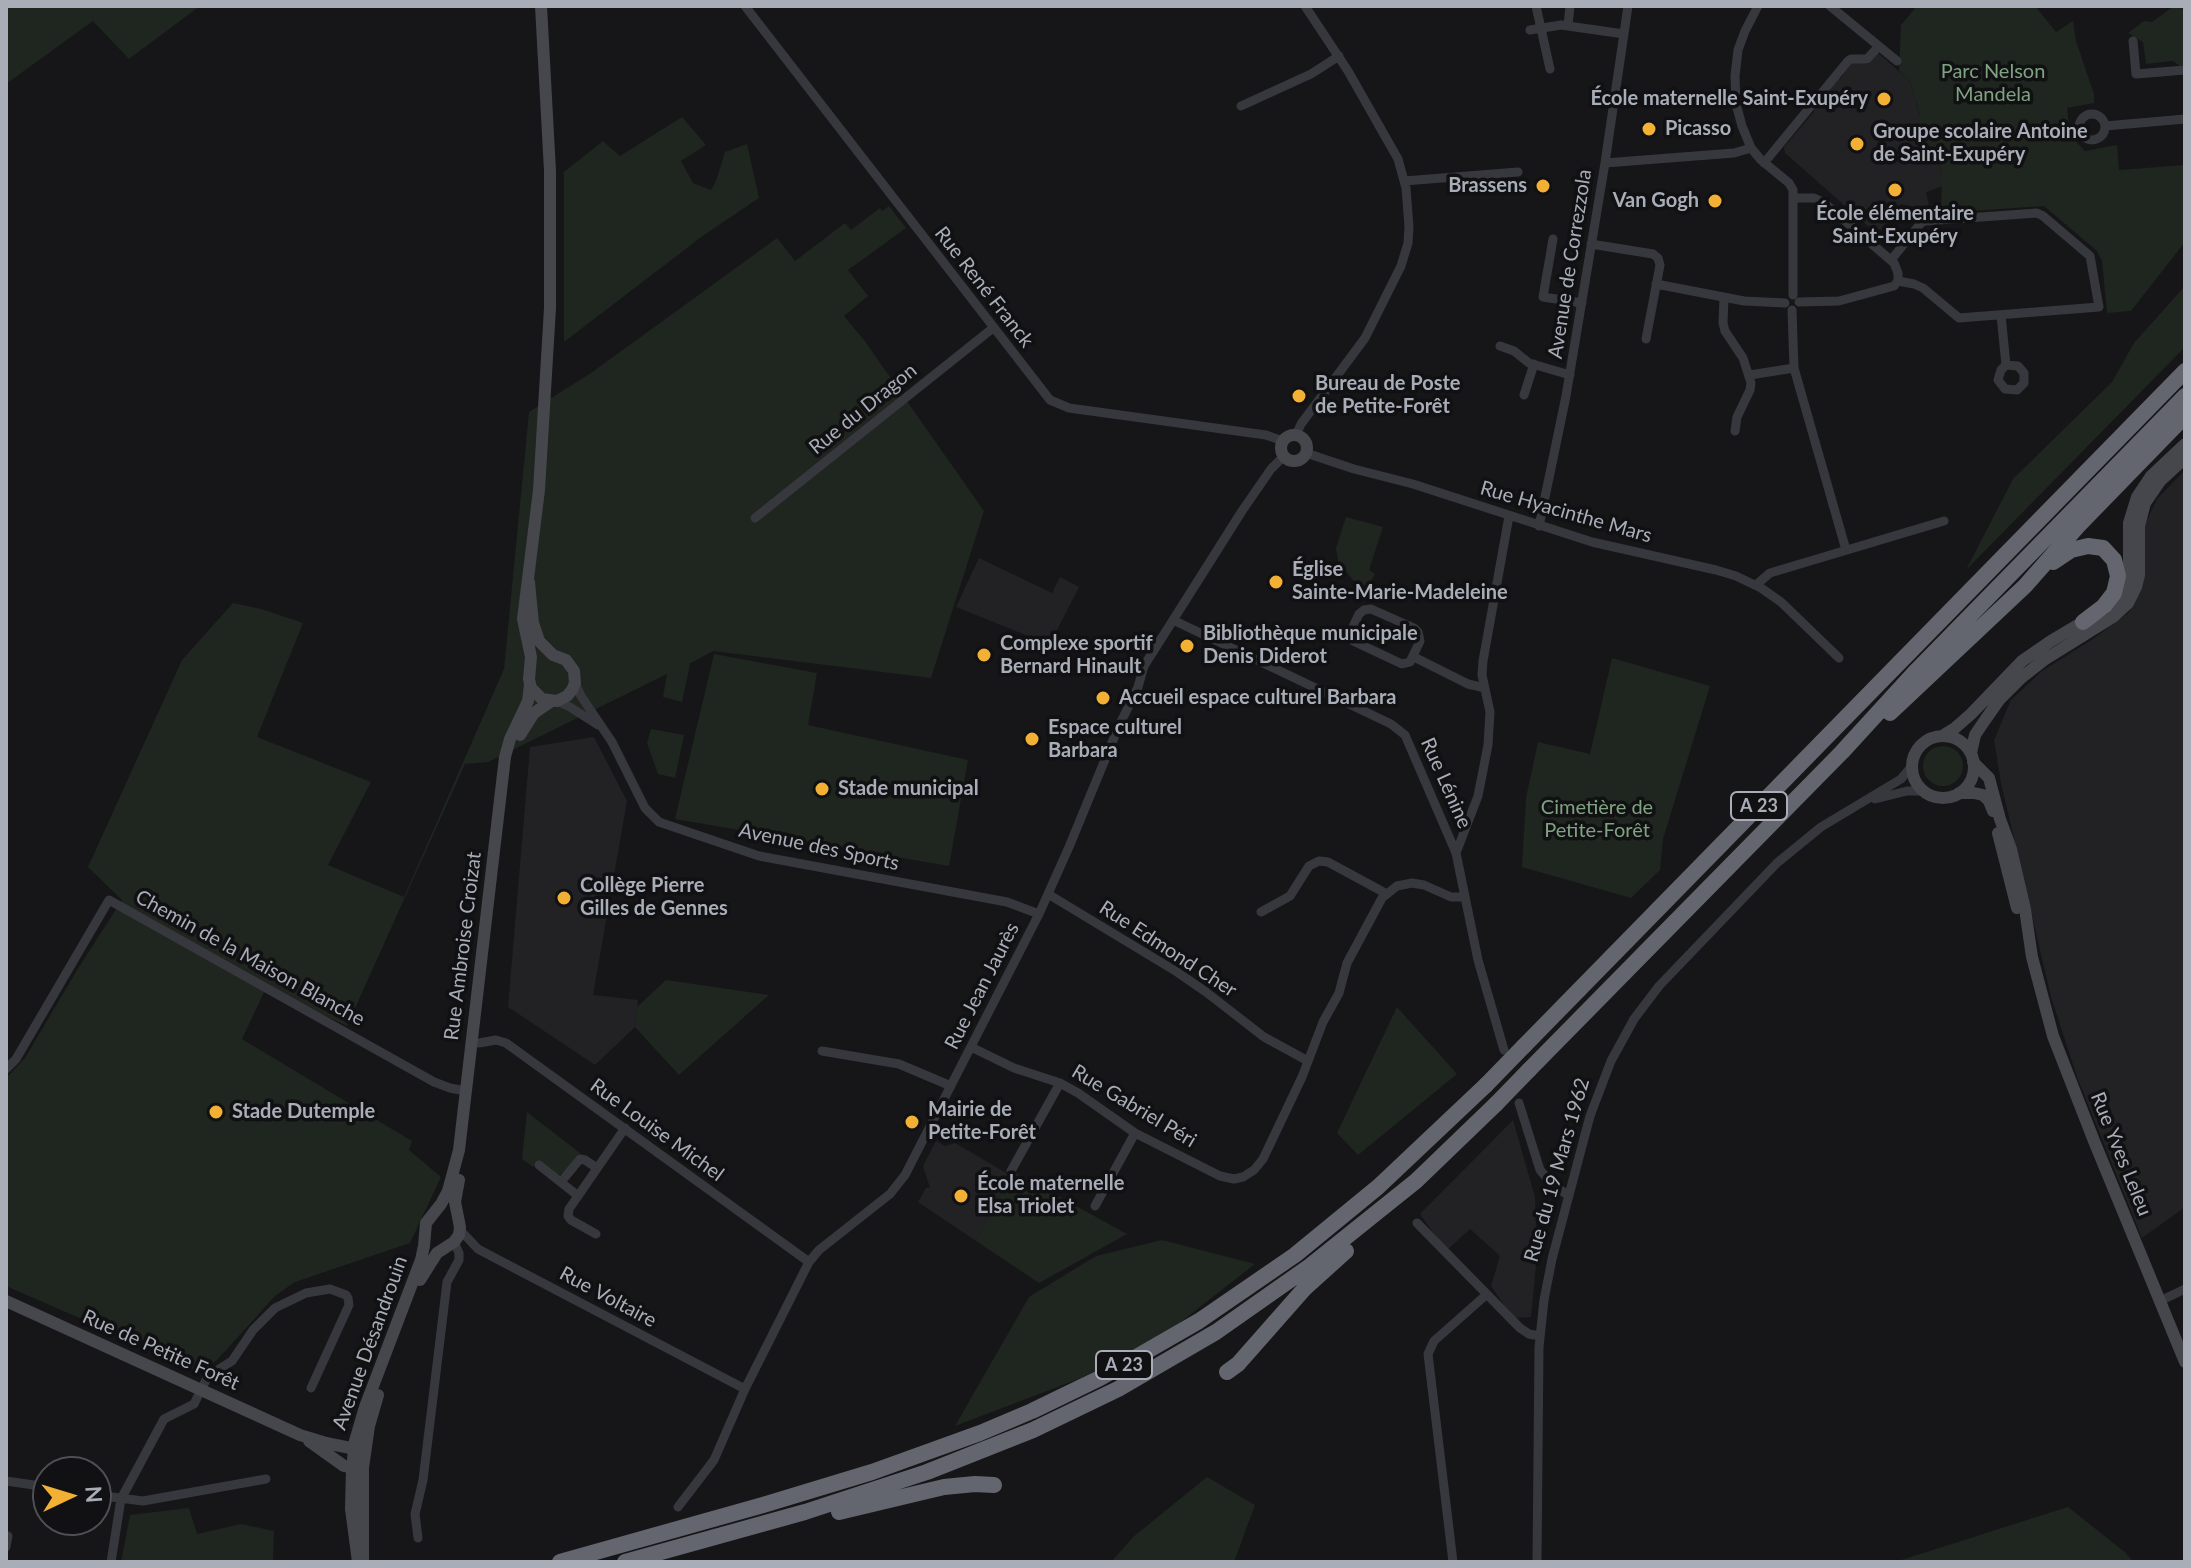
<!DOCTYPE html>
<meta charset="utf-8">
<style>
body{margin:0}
#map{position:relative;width:2191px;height:1568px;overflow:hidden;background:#161618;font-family:Lato,sans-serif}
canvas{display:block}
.frame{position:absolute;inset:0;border:8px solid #a8adb8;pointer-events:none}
.north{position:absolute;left:32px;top:1456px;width:80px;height:80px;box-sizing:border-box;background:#111113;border:2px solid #4d4f55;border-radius:50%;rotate:86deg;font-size:22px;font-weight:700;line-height:32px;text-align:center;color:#a8adb8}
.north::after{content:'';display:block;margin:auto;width:28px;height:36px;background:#f2b134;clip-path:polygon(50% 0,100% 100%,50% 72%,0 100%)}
</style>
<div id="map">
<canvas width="2191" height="1568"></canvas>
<div class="frame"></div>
<div class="north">N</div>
</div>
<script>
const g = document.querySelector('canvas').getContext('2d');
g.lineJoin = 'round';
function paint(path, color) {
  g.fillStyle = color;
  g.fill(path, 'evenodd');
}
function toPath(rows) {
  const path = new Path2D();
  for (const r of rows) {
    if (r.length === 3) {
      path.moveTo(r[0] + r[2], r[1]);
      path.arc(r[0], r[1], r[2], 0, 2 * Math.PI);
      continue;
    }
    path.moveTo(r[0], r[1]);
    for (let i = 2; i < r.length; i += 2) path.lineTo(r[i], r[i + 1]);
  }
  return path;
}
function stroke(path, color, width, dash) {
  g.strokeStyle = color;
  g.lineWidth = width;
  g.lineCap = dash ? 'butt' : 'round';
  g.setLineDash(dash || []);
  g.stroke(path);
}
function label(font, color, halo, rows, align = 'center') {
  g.font = font + ' Lato,sans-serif';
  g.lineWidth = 7;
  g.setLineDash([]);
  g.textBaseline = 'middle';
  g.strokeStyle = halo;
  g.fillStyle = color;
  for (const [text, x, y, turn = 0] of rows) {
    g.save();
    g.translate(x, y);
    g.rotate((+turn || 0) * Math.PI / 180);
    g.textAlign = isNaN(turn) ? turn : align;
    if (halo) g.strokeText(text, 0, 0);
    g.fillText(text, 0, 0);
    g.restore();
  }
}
const built = toPath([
 [1877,52,1910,81,1920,116,1942,174,1943,186,1926,192,1929,205,1916,208,1901,204,1877,234,1785,153,1784,147,1814,112,1814,107,1837,79,1841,78,1851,62,1868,64],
 [2185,470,2185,1207,2142,1238,2077,1077,2051,997,2001,783,1994,740,2011,700,2042,671,2093,639,2129,612,2145,571,2144,526,2157,499],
 [979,558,1052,593,1060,577,1079,587,1053,638,1038,640,956,607],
 [594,737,627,801,593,995,638,1000,635,1027,595,1065,508,1007,530,747],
 [1513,1120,1535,1197,1537,1254,1531,1317,1513,1318,1491,1286,1500,1256,1470,1229,1446,1251,1420,1214],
 [936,1141,945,1146,955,1143,1010,1175,976,1241,918,1202,926,1188,930,1188,923,1166]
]);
const green = toPath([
 [6,6,200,6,129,59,93,21,6,84],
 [1917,6,2035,6,2056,32,2073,21,2076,41,2094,94,2094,103,2067,108,2070,135,2085,151,2117,145,2119,170,2185,165,2185,242,2131,311,2107,313,2102,261,2097,251,2044,206,1941,213,1942,174,1937,158,1918,126,1920,115,1910,81,1899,71,1901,25],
 [2174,6,2180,6,2185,12,2185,65,2180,66,2173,61,2146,64,2143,42,2128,33,2144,21,2152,22],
 [682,117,706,145,681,161,693,183,711,190,716,181,725,152,747,144,759,198,704,235,564,342,564,172,603,141,620,156],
 [889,206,906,228,848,270,868,296,844,316,864,340,984,511,931,678,713,651,689,664,690,665,682,702,663,697,667,674,488,762,465,764,347,1026,266,988,242,1039,412,1141,409,1150,441,1177,410,1243,295,1282,275,1296,218,1359,199,1373,131,1334,123,1337,6,1286,6,1078,25,1058,77,970,122,900,88,867,182,660,233,603,261,609,303,623,257,737,371,782,328,865,404,897,504,669,529,412,591,373,777,238,795,261,845,223,851,230,880,208,882,211],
 [2185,286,2185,347,1966,570,2013,479,2112,382,2134,343],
 [1346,517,1383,527,1369,570,1375,574,1364,594,1338,561,1336,548],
 [714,654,817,673,808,725,968,760,949,866,675,819],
 [1612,658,1710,686,1663,839,1660,870,1631,898,1522,867,1526,798,1538,742,1590,754],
 [651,729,684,735,675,778,658,774,647,743],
 [1943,766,20],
 [666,980,769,995,679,1075,635,1027,637,1007],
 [1397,1007,1457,1074,1358,1155,1337,1133],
 [527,1112,580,1153,564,1174,557,1175,537,1161,533,1167,522,1159],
 [1016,1173,1127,1234,1039,1283,976,1241,1010,1175],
 [1162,1240,1255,1264,1173,1328,1081,1378,955,1426,1029,1297,1096,1256],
 [1207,1477,1255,1505,1234,1562,1111,1562,1133,1537],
 [2068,1507,2126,1553,2133,1562,1895,1562],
 [189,1508,197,1534,241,1524,274,1531,273,1562,121,1562,130,1515]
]);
const street = toPath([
 [745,6,1050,400,1069,408,1266,435,1283,441],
 [1536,6,1550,69],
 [1758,6,1745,31,1738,50,1735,76,1736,104,1742,126,1751,148,1761,160,1789,183,1793,190,1793,295],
 [1830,6,1897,61],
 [1568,25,1570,6],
 [1530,30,1561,25,1624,34],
 [2133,41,2136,74,2185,70],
 [1241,106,1311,74,1339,56],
 [2092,127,13],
 [2105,126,2185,119],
 [1605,163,1734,153,1751,148],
 [1764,163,1848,61,1851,59,1867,59,1879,46],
 [1404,181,1518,172],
 [1794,198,1814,198,1823,202,1894,263,1898,273,1898,281],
 [1553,239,1543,297,1582,303],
 [1591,244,1653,254,1658,258,1660,265,1646,339],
 [1891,260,1921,223,1925,221,2037,213,2043,216,2090,256,2099,307,1959,318,1923,288,1914,284,1898,281],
 [1656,284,1744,301,1785,303],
 [1724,298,1723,323,1725,331,1743,358,1751,383,1750,390,1737,417,1735,431],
 [1799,302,1839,301,1894,286,1898,281],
 [1792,310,1794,368,1846,550],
 [2001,315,2006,365,2001,370,1998,380,2005,389,2017,390,2024,383,2024,373,2018,366,2006,365],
 [1500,346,1514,351,1529,363,1570,375],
 [1750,375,1794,368],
 [1524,395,1534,364],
 [1296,435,1301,424,1365,338,1401,266,1408,243,1409,227,1406,188,1398,159,1348,71,1305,6],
 [1306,453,1354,469,1413,484,1592,542,1716,570,1736,576,1761,588,1781,602,1839,658],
 [755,518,993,328],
 [1539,526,1566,396,1605,163,1628,6],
 [1756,585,1770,573,1944,521],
 [1371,609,1414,628,1418,632,1420,641,1410,662,1402,664,1353,641,1351,631,1359,614,1364,610,1371,609],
 [1173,620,1391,724,1405,735,1456,853,1478,960,1504,1050],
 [1414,657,1468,684,1485,688],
 [575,683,581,696,612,742,645,808,659,822,759,856,1007,902,1039,914],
 [557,701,570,707,598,725],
 [1875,799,1907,791,1924,791],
 [1456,853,1478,796,1488,745,1490,712,1482,675,1483,661,1509,516],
 [1048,894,1177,972,1206,992,1264,1037,1308,1061],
 [1261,912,1290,896,1309,866,1319,861,1328,862,1387,894],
 [479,1043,496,1040,506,1043,809,1262],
 [971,1047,1014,1068,1060,1083,1078,1093,1135,1133,1220,1176,1234,1179,1243,1177,1254,1170,1263,1159,1302,1077,1323,1022,1339,993,1347,963,1382,898,1397,886,1412,883,1424,885,1451,897,1465,897],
 [822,1051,899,1064,951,1086],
 [6,1069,16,1059,109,900,434,1082,450,1088,466,1091],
 [1519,1103,1540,1170,1552,1184,1569,1196],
 [539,1165,577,1195],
 [1011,1171,1060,1083],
 [561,1182,580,1159,585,1160,597,1168],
 [1095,1206,1135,1133],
 [1417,1223,1520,1328,1529,1334,1540,1336],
 [460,1230,478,1249,495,1258,745,1389],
 [596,1234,571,1220,568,1216,569,1209,625,1128],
 [2160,1301,2185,1289],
 [6,1481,48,1487],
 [96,1495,143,1501,266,1479],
 [678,1507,714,1460,745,1389,809,1262,819,1250,890,1194,905,1175,1039,914,1069,847,1118,728,1138,687,1144,666,1242,511,1271,469,1284,456],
 [418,1538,415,1514,423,1480,447,1282,459,1260,459,1253,454,1242],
 [6,1547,8,1536],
 [111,1562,121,1499,164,1419,194,1404,208,1376,232,1361,253,1330,275,1308,306,1293,330,1289,346,1295,348,1298,349,1305,311,1388],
 [1453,1562,1428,1354,1434,1341,1486,1295],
 [1537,1562,1539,1347,1544,1300,1552,1259,1590,1116,1611,1061,1634,1019,1659,986,1777,863,1821,827,1901,779,1912,766]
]);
const secondary = toPath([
 [1294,448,13],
 [529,582,533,623,539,641,553,655,566,660,574,671,575,683,572,690,567,696,557,701,542,699,531,688,529,679,531,657,523,619,539,490,550,308,550,171,541,6],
 [2111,607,2121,596,2129,579,2129,523,2137,497,2151,476,2185,444],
 [520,735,534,713,550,702],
 [1942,736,1955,728,1971,714,2022,661,2051,641,2088,619],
 [1943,767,31],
 [1971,753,1975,735,1981,726,1999,700,2021,678,2044,660,2113,617,2128,603,2136,587,2139,575,2139,526,2145,503,2160,481,2185,458],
 [1973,762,1989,778,2000,819,2011,849,2025,909,2032,957,2053,1036,2094,1141,2185,1362],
 [1959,793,1974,793,1983,795,1989,801,1993,811],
 [1998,833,2017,908],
 [420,1280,437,1253,454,1242,459,1235,460,1227,455,1202,459,1180],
 [6,1301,300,1435,326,1443,360,1450],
 [309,1441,344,1466,358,1469],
 [358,1562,351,1509,352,1469,355,1441,365,1407,421,1260,424,1246,426,1223,441,1204,448,1191,459,1150,505,757,510,739,528,701,530,685],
 [363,1562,363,1468,369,1426,378,1395]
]);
const highway = toPath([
 [2053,562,2071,550,2088,546,2103,548,2114,560,2118,576,2114,593,2104,606,2083,622],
 [1890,713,2025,586,2078,526,2185,416],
 [1524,1046,2185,371],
 [1529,1070,1842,752,1917,670,2185,396],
 [1227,1372,1238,1364,1305,1288,1346,1251],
 [839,1512,944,1487,975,1484,994,1485],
 [560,1562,763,1505,872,1472,980,1433,1032,1411,1100,1378,1199,1321,1295,1255,1378,1187,1486,1085],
 [625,1562,805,1512,927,1472,1033,1430,1118,1389,1216,1332,1310,1266,1416,1181,1496,1104]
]);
const highwayBridge = toPath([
 [1486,1085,1524,1046],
 [1496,1104,1529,1070]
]);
const markers = [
 [1884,99,8,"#f2b134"],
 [1649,129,8,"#f2b134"],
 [1857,144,8,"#f2b134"],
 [1543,186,8,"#f2b134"],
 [1895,190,8,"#f2b134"],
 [1715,201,8,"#f2b134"],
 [1299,396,8,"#f2b134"],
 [1276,582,8,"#f2b134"],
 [1187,646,8,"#f2b134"],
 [984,655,8,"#f2b134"],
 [1103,698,8,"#f2b134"],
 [1032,739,8,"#f2b134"],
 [822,789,8,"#f2b134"],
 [564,898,8,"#f2b134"],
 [216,1112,8,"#f2b134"],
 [912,1122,8,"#f2b134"],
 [961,1196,8,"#f2b134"]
];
const shields = [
 [1759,806,56],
 [1124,1365,56]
];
const shieldNames = [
 ["A 23",1759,806],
 ["A 23",1124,1365]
];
const parkNames = [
 ["Parc Nelson",1993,72],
 ["Mandela",1993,95],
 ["Cimetière de",1597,808],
 ["Petite-Forêt",1597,831]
];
const poiNames = [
 ["École maternelle Saint-Exupéry",1868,99,"right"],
 ["Picasso",1665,129],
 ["Groupe scolaire Antoine",1873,132],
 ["de Saint-Exupéry",1873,155],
 ["Brassens",1527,186,"right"],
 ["Van Gogh",1699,201,"right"],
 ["École élémentaire",1895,214,"center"],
 ["Saint-Exupéry",1895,237,"center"],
 ["Bureau de Poste",1315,384],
 ["de Petite-Forêt",1315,407],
 ["Église",1292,570],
 ["Sainte-Marie-Madeleine",1292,593],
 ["Bibliothèque municipale",1203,634],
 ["Denis Diderot",1203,657],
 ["Complexe sportif",1000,644],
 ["Bernard Hinault",1000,667],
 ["Accueil espace culturel Barbara",1119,698],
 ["Espace culturel",1048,728],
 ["Barbara",1048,751],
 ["Stade municipal",838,789],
 ["Collège Pierre",580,886],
 ["Gilles de Gennes",580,909],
 ["Mairie de",928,1110],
 ["Petite-Forêt",928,1133],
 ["Stade Dutemple",232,1112],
 ["École maternelle",977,1184],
 ["Elsa Triolet",977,1207]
];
const streetNames = [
 ["Avenue de Correzzola",1570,264,-81],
 ["Rue René Franck",984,287,52],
 ["Rue du Dragon",863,409,-39],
 ["Rue Hyacinthe Mars",1566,512,16],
 ["Rue Lénine",1446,783,66],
 ["Avenue des Sports",819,847,12],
 ["Rue Ambroise Croizat",463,946,-83],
 ["Rue Edmond Cher",1168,949,33],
 ["Chemin de la Maison Blanche",250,958,29],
 ["Rue Jean Jaurès",982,986,-63],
 ["Rue Gabriel Péri",1134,1106,31],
 ["Rue Louise Michel",657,1130,36],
 ["Rue Yves Leleu",2121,1154,68],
 ["Rue du 19 Mars 1962",1557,1170,-74],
 ["Rue Voltaire",608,1297,28],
 ["Avenue Désandrouin",370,1343,-70],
 ["Rue de Petite Forêt",161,1350,24]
];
paint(built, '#222225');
paint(green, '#1e261f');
stroke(street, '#37383d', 9);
stroke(secondary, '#45474d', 12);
stroke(highway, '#63666e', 16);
stroke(highwayBridge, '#63666e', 16);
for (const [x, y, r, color] of markers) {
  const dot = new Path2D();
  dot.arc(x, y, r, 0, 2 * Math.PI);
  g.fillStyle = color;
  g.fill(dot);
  stroke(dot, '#111113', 3);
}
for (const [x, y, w] of shields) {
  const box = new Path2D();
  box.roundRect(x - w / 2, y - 14, w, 28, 6);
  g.fillStyle = '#111113';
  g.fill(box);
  stroke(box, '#a8adb8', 2);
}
label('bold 18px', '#a8adb8', null, shieldNames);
label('20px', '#7fa381', '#111113', parkNames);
label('bold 20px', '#a8adb8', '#111113', poiNames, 'left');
label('20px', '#a8adb8', '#111113', streetNames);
</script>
